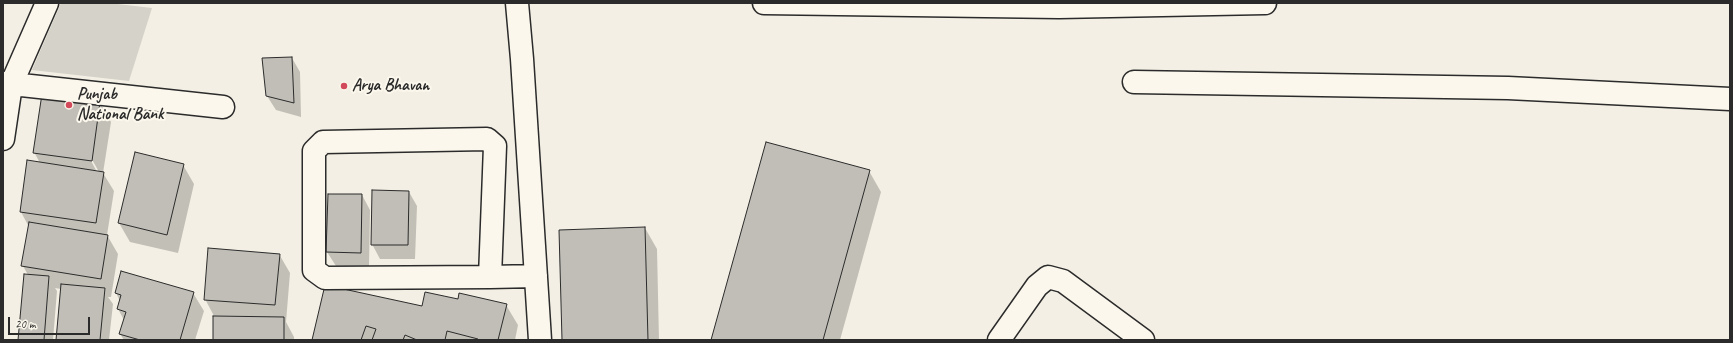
<!DOCTYPE html>
<style>
body{margin:0}
#map{position:relative;width:1733px;height:343px;overflow:hidden;background:#f3efe4;font-family:Caveat,sans-serif}
canvas{display:block}
.frame{position:absolute;inset:0;border:4px solid #2b2b2b;pointer-events:none}
.scale{position:absolute;left:8px;top:317px;width:82px;height:18px;box-sizing:border-box;border:2px solid #2b2b2b;border-top:0;padding-left:5px;font-size:12px;line-height:14px;white-space:nowrap;color:#2b2b2b;-webkit-text-stroke:3px #fbf7ec;paint-order:stroke}
</style>
<div id="map">
<canvas width="1733" height="343"></canvas>
<div class="frame"></div>
<div class="scale">20 m</div>
</div>
<script>
const g = document.querySelector('canvas').getContext('2d');
g.lineJoin = 'round';
function paint(path, color) {
  g.fillStyle = color;
  g.fill(path, 'evenodd');
}
function toPath(rows) {
  const path = new Path2D();
  for (const r of rows) {
    path.moveTo(r[0], r[1]);
    for (let i = 2; i < r.length; i += 2) path.lineTo(r[i], r[i + 1]);
  }
  return path;
}
function stroke(path, color, width, dash) {
  g.strokeStyle = color;
  g.lineWidth = width;
  g.lineCap = dash ? 'butt' : 'round';
  g.setLineDash(dash || []);
  g.stroke(path);
}
function label(font, color, halo, rows, align = 'center') {
  g.font = font + ' Caveat,sans-serif';
  g.lineWidth = 4;
  g.setLineDash([]);
  g.textBaseline = 'middle';
  g.strokeStyle = halo;
  g.fillStyle = color;
  for (const [text, x, y, turn = 0] of rows) {
    g.save();
    g.translate(x, y);
    g.rotate((+turn || 0) * Math.PI / 180);
    g.textAlign = isNaN(turn) ? turn : align;
    if (halo) g.strokeText(text, 0, 0);
    g.fillText(text, 0, 0);
    g.restore();
  }
}
const green = toPath([
 [61,3,109,3,152,8,129,81,32,70]
]);
const shadow = toPath([
 [292,58,300,72,301,117,276,110,267,96],
 [100,103,111,122,103,173,114,191,107,235,118,254,111,297,108,297,113,304,109,340,57,340,61,289,55,288,57,291,53,340,19,340,28,275,23,266,29,227,21,212,40,163,34,152],
 [90,156,99,172,97,172,89,157],
 [183,165,194,184,178,253,130,242,119,223],
 [869,171,881,192,840,340,712,340],
 [409,192,417,206,415,259,380,259,372,244],
 [362,195,370,210,369,267,336,266,327,252],
 [645,228,657,249,659,340,563,340],
 [279,254,290,273,286,322,294,337,294,340,214,340,214,316,205,299],
 [116,293,193,293,204,311,195,340,124,340,120,334,124,320,118,309,120,301],
 [506,305,518,325,515,340,313,340,423,308]
]);
const building = toPath([
 [292,57,294,103,266,96,262,58,292,57],
 [42,94,100,102,92,161,33,153,42,94],
 [766,142,870,170,823,340,711,340,766,142],
 [135,152,184,164,167,235,118,223,135,152],
 [27,160,104,172,96,223,20,212,27,160],
 [372,190,409,191,408,245,371,245,372,190],
 [328,194,362,194,361,253,326,252,328,194],
 [29,222,108,235,101,279,21,266,29,222],
 [645,227,648,340,562,340,559,230,645,227],
 [208,248,280,254,275,305,204,300,208,248],
 [121,271,194,292,180,340,140,340,119,334,126,312,117,309,121,295,115,293,121,271],
 [24,274,49,276,44,340,18,340,24,274],
 [61,284,105,288,100,340,56,340,61,284],
 [325,285,422,306,425,292,458,299,459,293,507,304,498,340,478,340,478,339,447,331,445,340,417,340,405,335,403,340,372,340,376,329,366,326,361,340,312,340,325,285],
 [213,316,284,317,284,340,213,340,213,316]
]);
const minor = toPath([
 [517,3,522,59,540,340],
 [1134,82,1508,88,1730,99],
 [3,83,223,107],
 [3,139,11,85,47,3],
 [490,277,495,146,487,139,323,142,314,151,314,270,325,278,490,277,536,276],
 [999,340,1037,286,1048,277,1063,281,1143,340]
]);
const highway = toPath([
 [764,3,1059,7,1265,3]
]);
const markers = [
 [344,86,4,"#d1495b"],
 [69,105,4,"#d1495b"]
];
const poiNames = [
 ["Arya Bhavan",352,86],
 ["Punjab",77,95],
 ["National Bank",77,115]
];
paint(green, '#d5d2c9');
paint(shadow, '#0003');
paint(building, '#c0beb6');
stroke(building, '#2b2b2b', 1);
stroke(minor, '#2b2b2b', 25);
stroke(highway, '#2b2b2b', 25);
stroke(minor, '#fbf7ec', 22);
stroke(highway, '#fbf7ec', 22);
for (const [x, y, r, color] of markers) {
  const dot = new Path2D();
  dot.arc(x, y, r, 0, 2 * Math.PI);
  g.fillStyle = color;
  g.fill(dot);
  stroke(dot, '#fbf7ec', 1.5);
}
label('bold 17px', '#2b2b2b', '#fbf7ec', poiNames, 'left');
</script>
